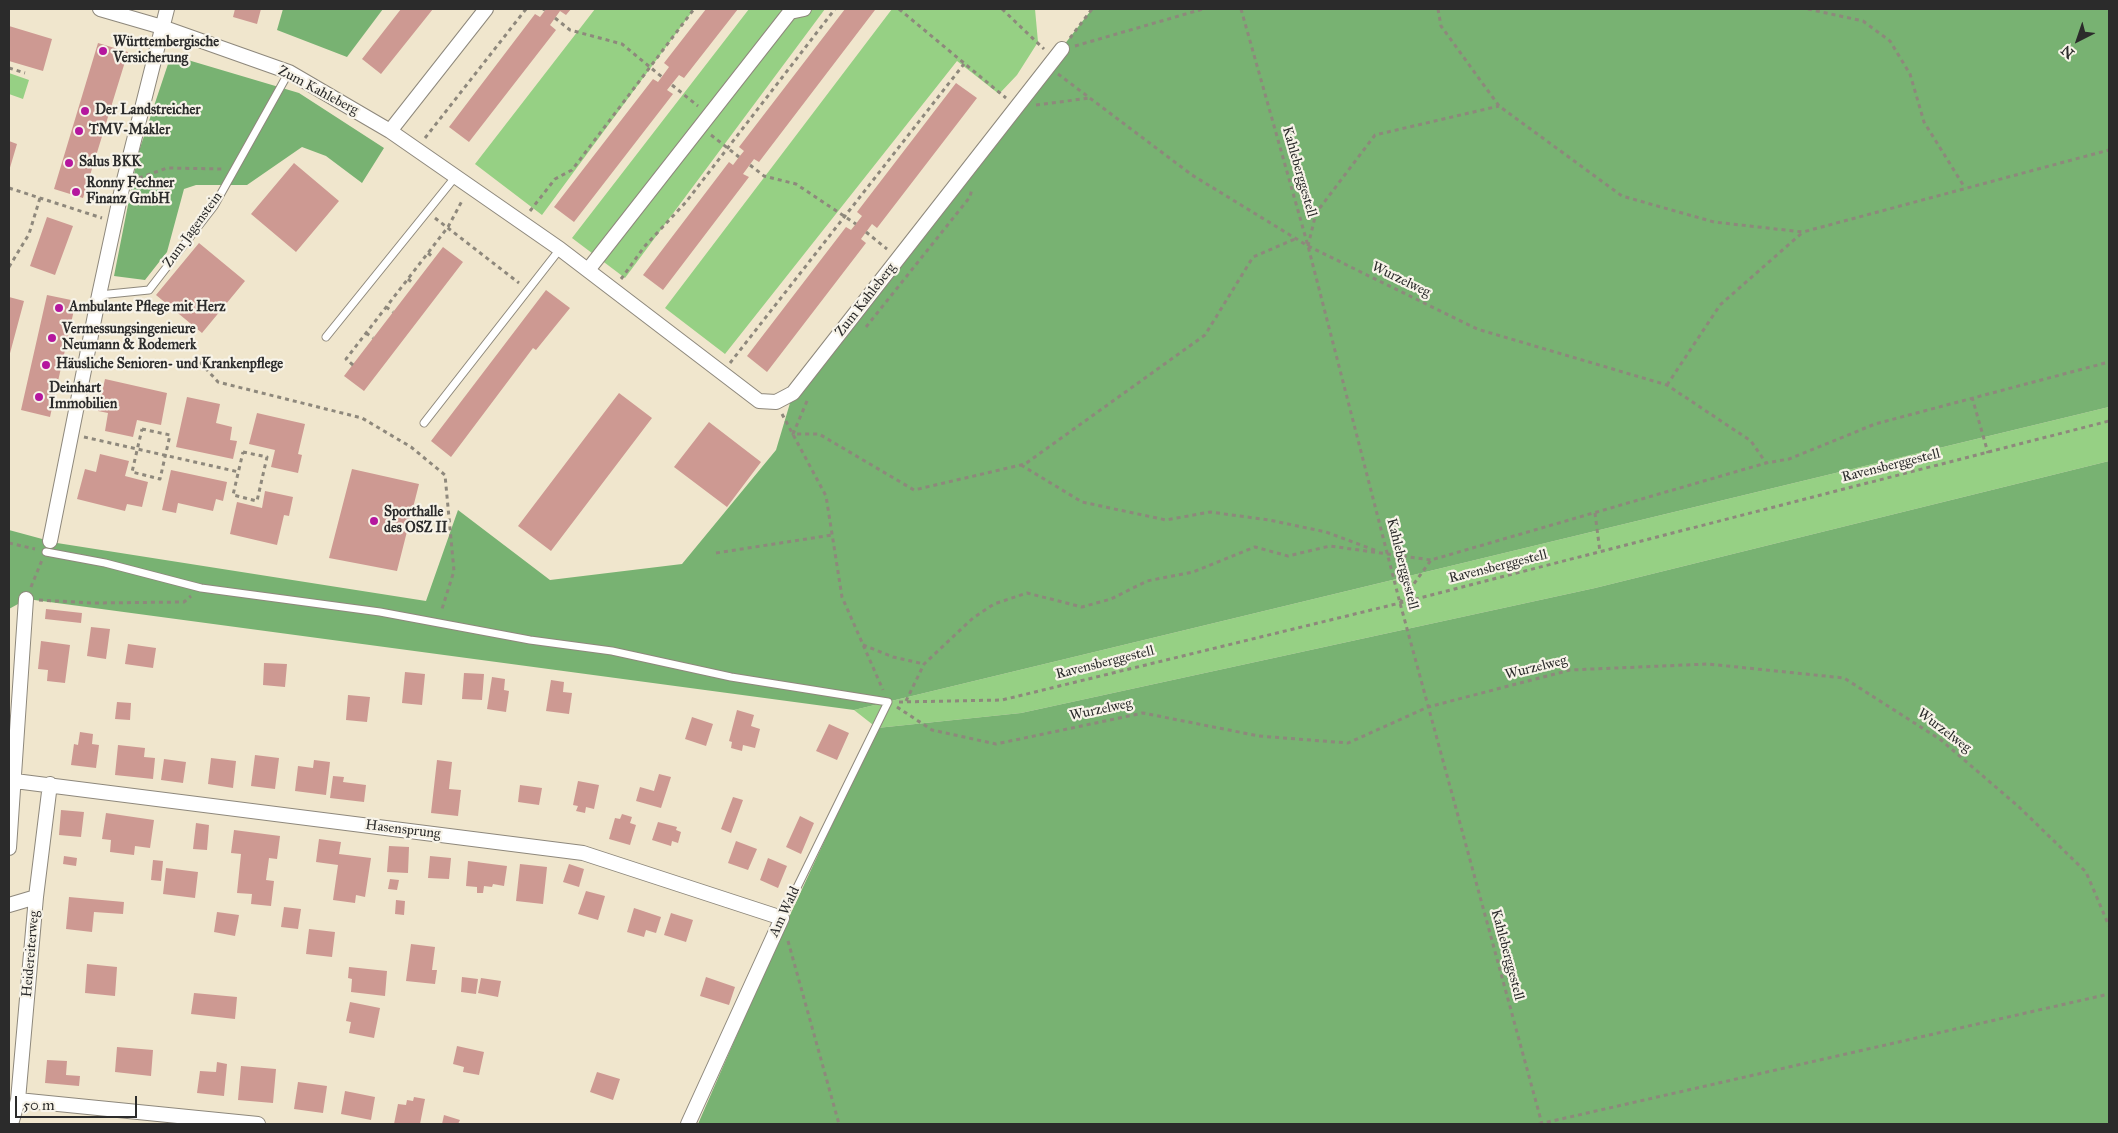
<!DOCTYPE html>
<meta charset="utf-8">
<style>
body{margin:0}
#map{position:relative;width:2118px;height:1133px;overflow:hidden;background:#f0e6cd;font-family:"IM FELL Great Primer",serif}
canvas{display:block}
.frame{position:absolute;inset:0;border:10px solid #2b2b2b;pointer-events:none}
.north{position:absolute;left:2053px;top:15px;width:50px;height:50px;-webkit-text-stroke:4px #f7f3e8;paint-order:stroke;rotate:221deg;font-size:14px;font-weight:700;line-height:20px;text-align:center;color:#2b2b2b}
.north::after{content:'';display:block;margin:auto;width:18px;height:22px;background:#2b2b2b;clip-path:polygon(50% 0,100% 100%,50% 72%,0 100%)}
.scale{position:absolute;left:15px;top:1096px;width:122px;height:22px;box-sizing:border-box;border:2px solid #2b2b2b;border-top:0;padding-left:6px;font-size:15px;line-height:18px;white-space:nowrap;color:#2b2b2b;-webkit-text-stroke:4px #f7f3e8;paint-order:stroke}
</style>
<div id="map">
<canvas width="2118" height="1133"></canvas>
<div class="frame"></div>
<div class="north">N</div>
<div class="scale">50 m</div>
</div>
<script>
const g = document.querySelector('canvas').getContext('2d');
g.lineJoin = 'round';
function paint(path, color) {
  g.fillStyle = color;
  g.fill(path, 'evenodd');
}
function toPath(rows) {
  const path = new Path2D();
  for (const r of rows) {
    path.moveTo(r[0], r[1]);
    for (let i = 2; i < r.length; i += 2) path.lineTo(r[i], r[i + 1]);
  }
  return path;
}
function stroke(path, color, width, dash) {
  g.strokeStyle = color;
  g.lineWidth = width;
  g.lineCap = dash ? 'butt' : 'round';
  g.setLineDash(dash || []);
  g.stroke(path);
}
function label(font, color, halo, rows, align = 'center') {
  g.font = font + ' "IM FELL Great Primer",serif';
  g.lineWidth = 4.5;
  g.setLineDash([]);
  g.textBaseline = 'middle';
  g.strokeStyle = halo;
  g.fillStyle = color;
  for (const [text, x, y, turn = 0] of rows) {
    g.save();
    g.translate(x, y);
    g.rotate((+turn || 0) * Math.PI / 180);
    g.textAlign = isNaN(turn) ? turn : align;
    if (halo) g.strokeText(text, 0, 0);
    g.fillText(text, 0, 0);
    g.restore();
  }
}
const green = toPath([
 [595,9,694,9,542,215,475,164],
 [749,9,825,9,625,278,572,238],
 [892,9,1035,9,1038,42,1017,75,999,94,957,61,725,354,665,308],
 [9,73,29,80,23,99,9,94],
 [2109,407,2109,461,1595,588,1021,713,877,728,854,710]
]);
const forest = toPath([
 [283,9,383,9,347,57,277,30],
 [1092,9,2109,9,2109,407,854,710,27,599,9,609,9,530,57,543,426,601,458,510,550,580,682,564,776,450,793,393],
 [171,55,299,93,384,148,362,183,326,156,302,147,247,185,196,185,184,189,167,252,145,280,114,276,138,154],
 [2109,461,2109,1124,698,1124,777,943,877,728,1021,713,1595,588]
]);
const building = toPath([
 [235,9,261,9,257,24,233,17],
 [401,9,433,9,381,74,362,59],
 [546,9,571,9,566,15,560,11,550,25,556,30,469,142,449,127,535,14,540,17],
 [706,9,738,9,684,78,679,75,667,90,673,94,574,222,554,207,653,79,658,82,669,67,664,63],
 [845,9,875,10,759,162,754,159,743,174,749,177,663,290,643,275,729,162,733,165,739,157,744,151,739,147],
 [9,26,52,39,43,71,9,61],
 [98,43,128,52,83,198,54,189],
 [956,83,977,98,877,228,872,224,861,239,866,243,767,372,747,356,846,227,851,230,862,216,857,212],
 [9,141,17,144,9,171],
 [294,163,339,201,296,252,251,214],
 [47,217,73,226,55,275,30,266],
 [199,243,245,281,202,333,156,295],
 [443,247,463,262,364,391,344,376],
 [546,290,570,308,536,350,533,348,451,457,431,441],
 [47,295,76,301,50,417,21,410],
 [9,297,24,301,9,357],
 [105,379,167,393,161,425,137,420,133,437,105,431,108,413,98,411],
 [619,393,652,418,551,551,518,526],
 [187,397,220,404,216,423,232,427,230,440,237,441,233,459,176,447],
 [257,413,305,424,298,454,302,455,298,473,271,467,275,450,249,444],
 [709,422,761,462,727,507,674,467],
 [100,454,129,461,125,476,148,482,142,507,127,504,125,511,77,499,85,469,96,472],
 [352,469,419,484,397,571,329,558],
 [171,470,227,482,223,501,216,499,213,511,178,503,176,513,162,510],
 [265,491,293,497,289,516,284,515,277,545,230,534,237,502,262,508],
 [46,609,82,613,81,623,45,619],
 [91,627,110,629,106,659,87,656],
 [41,641,70,645,65,683,47,681,48,670,38,669],
 [128,644,156,648,153,668,125,664],
 [264,663,287,664,285,687,263,685],
 [405,672,425,674,422,705,402,703],
 [464,673,484,674,482,700,462,699],
 [492,677,505,679,504,690,509,691,506,712,487,709],
 [551,680,564,682,563,692,572,693,569,714,546,711],
 [348,695,370,697,367,722,346,720],
 [117,702,131,703,130,720,115,719],
 [737,710,754,715,751,726,760,729,755,748,743,745,742,751,731,748,732,742,729,741],
 [692,717,713,724,706,746,685,739],
 [829,724,849,733,837,760,816,751],
 [80,732,93,734,92,744,99,745,96,768,71,765,74,744,78,745],
 [118,745,145,748,144,757,155,758,153,779,115,775],
 [255,755,279,758,275,789,251,786],
 [211,758,236,761,233,788,208,784],
 [164,759,186,762,183,783,161,780],
 [314,760,330,762,326,795,295,791,298,766,313,768],
 [437,760,452,762,449,789,461,790,458,816,431,813],
 [659,774,671,777,661,808,636,801,640,787,654,791],
 [333,776,344,777,343,782,366,785,364,802,330,798],
 [578,781,599,785,594,809,586,807,585,813,576,811,578,806,573,805],
 [520,785,542,788,539,805,518,802],
 [733,797,743,800,731,833,721,829],
 [61,810,84,812,81,837,59,835],
 [106,813,154,820,150,848,135,846,134,855,110,852,111,840,102,839],
 [622,814,632,817,630,823,636,825,630,845,609,839,615,818,620,819],
 [800,816,814,823,801,854,786,847],
 [658,822,677,827,676,830,681,832,678,843,672,841,671,846,652,840],
 [196,823,209,825,207,850,193,849],
 [234,830,280,836,277,859,269,858,266,880,274,881,271,906,251,904,252,894,237,893,241,854,231,853],
 [319,839,341,842,339,854,371,858,365,897,356,895,355,903,333,900,338,865,316,862],
 [736,841,757,849,748,870,728,863],
 [389,846,409,847,408,873,387,872],
 [64,856,77,858,76,866,63,864],
 [430,856,451,858,449,879,428,878],
 [768,858,787,866,778,888,760,880],
 [153,860,163,861,161,881,151,880],
 [468,861,507,866,504,886,493,884,492,887,484,886,483,893,477,893,477,887,466,886],
 [520,864,547,867,543,904,516,901],
 [569,864,584,869,579,887,563,882],
 [166,868,198,872,195,898,163,894],
 [390,879,399,880,397,890,388,889],
 [586,891,605,896,598,920,578,914],
 [69,897,124,902,123,914,94,912,92,932,66,929],
 [396,900,405,901,404,915,395,914],
 [284,907,301,909,298,929,281,927],
 [634,908,661,917,656,933,646,930,644,937,627,932],
 [217,912,239,915,235,936,214,932],
 [671,913,693,920,686,942,664,935],
 [309,929,335,932,332,957,306,954],
 [411,944,435,947,432,970,437,970,435,984,406,981],
 [87,964,117,967,115,996,85,993],
 [349,967,387,971,385,996,351,992,352,979,348,978],
 [462,977,478,979,476,994,461,992],
 [706,977,735,987,729,1005,700,996],
 [481,978,501,981,498,997,478,993],
 [194,993,237,997,235,1019,191,1014],
 [350,1002,380,1008,374,1038,349,1033,351,1022,346,1021],
 [457,1046,484,1052,479,1075,463,1072,464,1067,453,1064],
 [117,1047,153,1050,151,1076,115,1072],
 [47,1060,67,1061,66,1075,80,1076,79,1086,45,1083],
 [217,1062,227,1064,224,1096,197,1093,200,1071,216,1072],
 [241,1066,276,1069,273,1103,238,1100],
 [597,1072,620,1079,613,1100,590,1092],
 [298,1082,327,1086,323,1113,294,1109],
 [345,1091,375,1097,371,1120,341,1114],
 [414,1097,425,1099,420,1124,394,1124,398,1104,406,1105,407,1100,413,1101],
 [444,1115,460,1120,458,1124,442,1124]
]);
const path = toPath([
 [543,9,545,10],
 [899,9,1006,98],
 [1002,9,1044,49],
 [1241,9,1308,246,1400,603,1542,1124],
 [1438,9,1441,26,1499,106,1622,196,1714,222,1803,232,2109,150],
 [1808,9,1863,21,1890,41,1910,74,1924,122,1965,188],
 [555,18,570,30,622,44,662,77],
 [1070,38,1092,9],
 [1075,46,1203,9],
 [9,68,25,73],
 [1058,74,1192,175,1308,246,1477,329,1667,385,1751,441,1766,463],
 [672,85,698,106],
 [1036,105,1090,98],
 [711,135,739,157],
 [425,138,526,9],
 [750,165,764,176,796,184,856,224],
 [139,178,167,168,223,169],
 [9,188,102,218],
 [530,211,555,179,572,170,694,9],
 [435,218,519,283],
 [866,232,887,249],
 [1308,246,1316,213,1375,135,1499,106],
 [428,253,434,258],
 [9,267,29,234,40,198],
 [408,279,414,284],
 [621,279,644,247,686,202,835,9],
 [386,307,393,312],
 [866,327,970,197,972,188],
 [366,333,373,338],
 [200,362,218,382,362,418,411,447,445,475,454,571,441,612],
 [730,363,964,64],
 [353,365,346,359,448,227,463,199],
 [1667,385,1720,305,1803,232],
 [1972,397,1988,453],
 [807,401,793,434,819,434,914,490,1025,464,1205,335,1253,257,1295,239],
 [782,414,826,496,842,597,883,690],
 [142,429,170,435,160,479,132,472,142,429],
 [84,437,239,472],
 [243,452,267,457,257,501,233,495,243,452],
 [1021,465,1082,502,1166,520,1210,512,1269,520,1326,532,1377,551],
 [1595,513,1600,552],
 [9,543,35,549],
 [716,553,832,535],
 [31,587,42,560],
 [39,600,93,603,184,602,191,596],
 [1400,603,1431,560,1766,463,1789,459,1875,424,2109,362],
 [863,645,893,657,924,664],
 [906,701,924,664,973,618,994,604,1027,593,1082,607,1111,599,1147,581,1193,572,1255,547,1288,556,1330,546,1431,560],
 [899,702,1002,700,1400,603,2109,421],
 [897,707,932,730,996,744,1143,713,1259,736,1348,743,1428,707,1570,670,1708,664,1844,678,1941,740,2019,807,2086,872,2109,926],
 [788,941,839,1124],
 [1539,1124,2109,994]
]);
const lane = toPath([
 [99,295,149,290,214,206,289,72],
 [326,337,456,176],
 [424,423,560,249],
 [46,552,105,563,201,588,380,612,530,640,612,651,731,677,888,702,782,918]
]);
const street = toPath([
 [100,9,162,27,289,72,390,131,560,249,759,401,776,402,793,393,1062,49],
 [790,12,804,9],
 [390,131,486,9],
 [588,270,790,12,790,9],
 [50,541,99,295,123,184,167,9],
 [15,781,583,853,782,918,688,1124],
 [9,848,26,599],
 [9,905,36,897],
 [18,1100,258,1124],
 [11,1124,18,1100,36,897,50,784]
]);
const markers = [
 [103,51,5,"#b5179e"],
 [85,111,5,"#b5179e"],
 [79,131,5,"#b5179e"],
 [69,163,5,"#b5179e"],
 [76,192,5,"#b5179e"],
 [59,308,5,"#b5179e"],
 [52,338,5,"#b5179e"],
 [46,365,5,"#b5179e"],
 [39,397,5,"#b5179e"],
 [374,521,5,"#b5179e"]
];
const poiNames = [
 ["Württembergische",113,43],
 ["Versicherung",113,59],
 ["Der Landstreicher",95,111],
 ["TMV-Makler",89,131],
 ["Salus BKK",79,163],
 ["Ronny Fechner",86,184],
 ["Finanz GmbH",86,200],
 ["Ambulante Pflege mit Herz",69,308],
 ["Vermessungsingenieure",62,330],
 ["Neumann & Rodemerk",62,346],
 ["Häusliche Senioren- und Krankenpflege",56,365],
 ["Deinhart",49,389],
 ["Immobilien",49,405],
 ["Sporthalle",384,513],
 ["des OSZ II",384,529]
];
const streetNames = [
 ["Zum Kahleberg",318,91,28],
 ["Kahleberggestell",1299,172,74],
 ["Zum Jagenstein",193,230,-54],
 ["Wurzelweg",1401,280,26],
 ["Zum Kahleberg",866,300,-52],
 ["Ravensberggestell",1891,466,-14],
 ["Kahleberggestell",1402,564,76],
 ["Ravensberggestell",1498,567,-14],
 ["Ravensberggestell",1105,663,-14],
 ["Wurzelweg",1536,668,-14],
 ["Wurzelweg",1101,710,-12],
 ["Wurzelweg",1944,731,37],
 ["Hasensprung",403,830,7],
 ["Am Wald",785,912,-65],
 ["Heidereiterweg",31,954,-85],
 ["Kahleberggestell",1507,955,75]
];
paint(green, '#96d084');
paint(forest, '#78b272');
paint(building, '#cd9992');
stroke(lane, '#8e887c', 9);
stroke(street, '#8e887c', 16);
stroke(path, '#8e887c', 3, [4, 4]);
stroke(lane, '#fff', 7);
stroke(street, '#fff', 14);
for (const [x, y, r, color] of markers) {
  const dot = new Path2D();
  dot.arc(x, y, r, 0, 2 * Math.PI);
  g.fillStyle = color;
  g.fill(dot);
  stroke(dot, '#f7f3e8', 2);
}
label('bold 14px', '#2b2b2b', '#f7f3e8', poiNames, 'left');
label('14px', '#2b2b2b', '#f7f3e8', streetNames);
</script>
